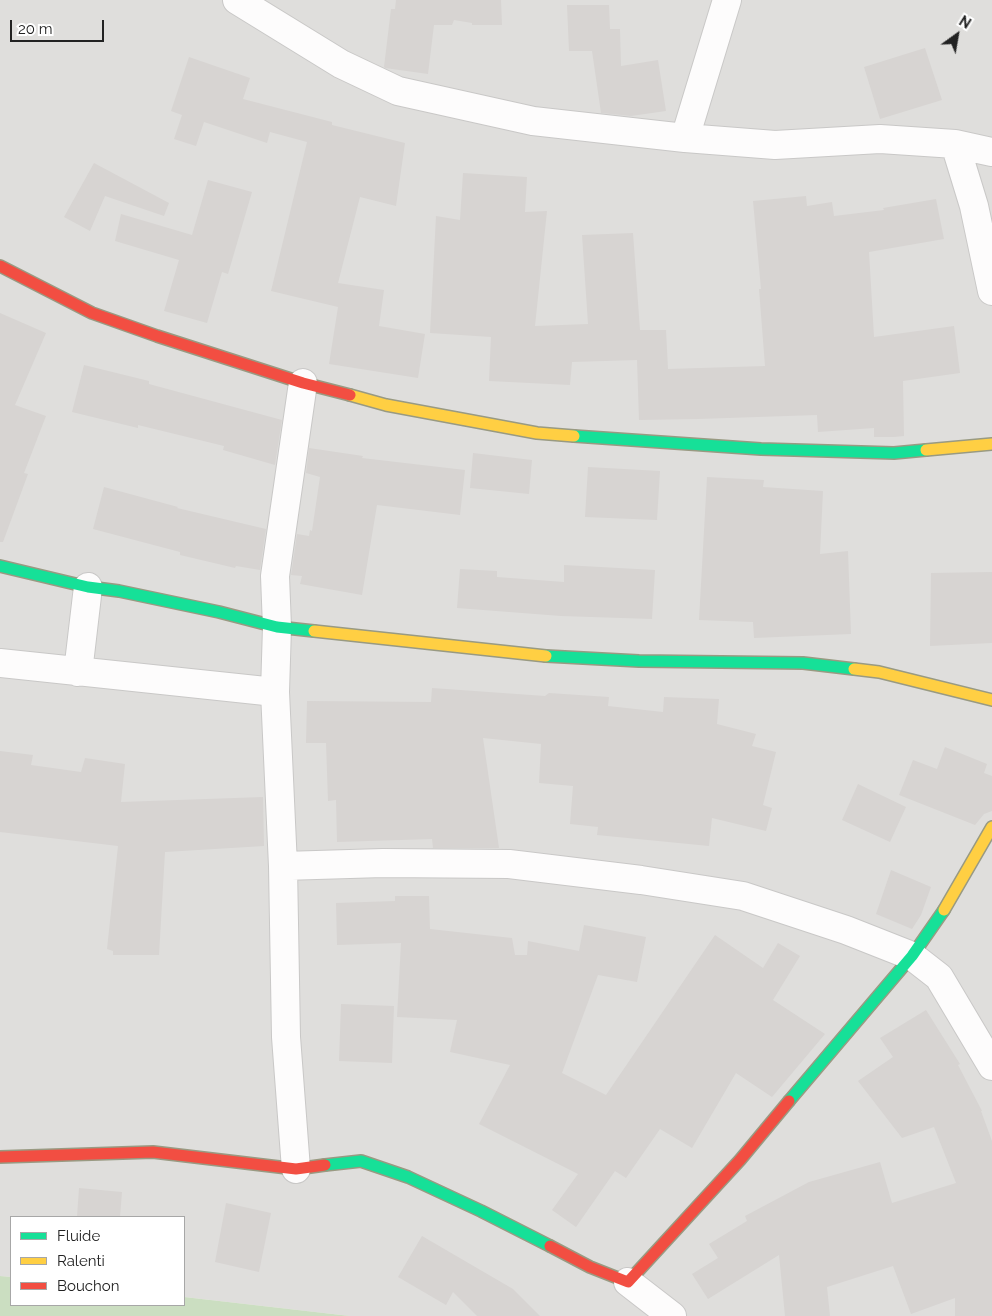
<!DOCTYPE html>
<style>
body{margin:0}
#map{position:relative;width:992px;height:1316px;overflow:hidden;background:#f0eeeb;font-family:Raleway,sans-serif}
canvas{display:block}
.legend{position:absolute;left:10px;top:1216px;width:175px;height:90px;box-sizing:border-box;background:#fff;border:1px solid #a7a7a7;margin:0;padding:6px 9px;list-style:none;font-size:15px;color:#222}
.legend li{display:flex;align-items:center;gap:10px;height:25px}
.legend b{width:25px;border:1px solid #a7a7a7}
.north{position:absolute;left:932px;top:10px;width:50px;height:50px;-webkit-text-stroke:4px #fff;paint-order:stroke;rotate:32deg;font-size:14px;font-weight:700;line-height:20px;text-align:center;color:#222}
.north::after{content:'';display:block;margin:auto;width:18px;height:22px;background:#222;clip-path:polygon(50% 0,100% 100%,50% 72%,0 100%)}
.scale{position:absolute;left:10px;top:20px;width:94px;height:22px;box-sizing:border-box;border:2px solid #222;border-top:0;padding-left:6px;font-size:15px;line-height:18px;white-space:nowrap;color:#222;-webkit-text-stroke:4px #fff;paint-order:stroke}
</style>
<div id="map">
<canvas width="992" height="1316"></canvas>
<ul class="legend">
<li><b style="height:6px;background:#16e098"></b>Fluide</li>
<li><b style="height:6px;background:#ffcf43"></b>Ralenti</li>
<li><b style="height:6px;background:#f24e42"></b>Bouchon</li>
</ul>
<div class="north">N</div>
<div class="scale">20 m</div>
</div>
<script>
const g = document.querySelector('canvas').getContext('2d');
g.lineJoin = 'round';
function paint(path, color) {
  g.fillStyle = color;
  g.fill(path, 'evenodd');
}
function toPath(rows) {
  const path = new Path2D();
  for (const r of rows) {
    path.moveTo(r[0], r[1]);
    for (let i = 2; i < r.length; i += 2) path.lineTo(r[i], r[i + 1]);
  }
  return path;
}
function stroke(path, color, width, dash) {
  g.strokeStyle = color;
  g.lineWidth = width;
  g.lineCap = dash ? 'butt' : 'round';
  g.setLineDash(dash || []);
  g.stroke(path);
}
const residential = toPath([
 [0,0,992,0,992,1316,350,1316,184,1297,184,1217,11,1217,11,1277,0,1276]
]);
const forest = toPath([
 [0,1276,11,1277,11,1305,184,1305,184,1297,350,1316,0,1316]
]);
const building = toPath([
 [396,0,501,0,502,25,472,25,472,23,454,20,452,25,434,25,428,74,385,68,384,67,391,9,395,9],
 [567,5,609,5,610,29,620,29,621,66,658,60,666,111,631,116,601,113,592,51,569,51],
 [925,48,942,100,880,119,864,67],
 [189,57,250,78,243,99,332,122,332,125,405,143,396,206,360,197,338,283,384,290,379,326,425,334,418,378,329,364,338,307,271,291,307,142,270,132,267,143,204,122,196,146,174,139,182,115,171,111],
 [94,163,169,203,164,216,105,196,90,231,64,217],
 [463,173,527,177,525,212,547,211,535,326,588,324,582,235,633,233,640,330,666,330,668,369,765,366,759,289,761,289,753,201,806,196,807,206,832,202,834,216,884,210,883,208,936,199,944,239,869,252,874,337,954,326,960,373,903,381,904,436,894,437,874,437,874,428,818,432,817,415,698,419,639,420,637,360,572,362,570,385,489,381,491,337,430,333,436,216,460,220],
 [208,180,252,192,228,274,222,272,207,323,164,311,179,260,115,241,121,214,192,235],
 [0,313,46,333,15,405,46,416,24,473,28,474,3,542,0,542],
 [84,365,149,381,149,384,282,420,275,465,223,450,224,446,138,425,138,428,72,412],
 [309,448,363,456,362,458,465,470,460,515,377,505,362,595,300,584,302,576,291,575,297,534,309,536,310,530,312,531,320,477,306,473],
 [473,453,532,460,529,494,470,488],
 [588,467,660,471,657,520,585,517],
 [707,477,764,480,763,487,823,491,820,554,848,551,851,634,754,638,753,622,699,620],
 [104,487,178,507,177,508,266,529,260,570,236,566,235,568,180,555,180,552,93,529],
 [564,565,655,570,652,619,561,616,457,608,460,569,497,571,497,577,564,582],
 [992,572,992,643,930,646,931,573],
 [432,688,545,696,549,693,609,697,608,706,663,712,664,697,719,699,717,724,756,734,752,746,776,752,763,805,772,808,766,831,712,818,709,846,597,835,598,827,570,824,573,786,539,783,541,744,483,738,499,848,433,848,432,839,337,842,336,800,328,801,326,743,306,743,307,701,431,702],
 [945,747,987,764,984,773,992,776,992,811,984,814,975,825,899,795,913,760,937,769],
 [0,751,33,755,31,765,81,772,85,758,125,764,121,802,263,797,264,846,165,852,159,955,113,955,113,951,107,949,118,846,0,832],
 [858,784,906,807,890,842,842,820],
 [891,870,931,887,921,915,912,929,876,914],
 [395,896,429,896,430,929,512,938,515,955,527,955,528,941,579,951,584,925,646,937,637,982,598,975,562,1073,606,1095,715,935,763,968,778,943,800,956,773,1000,825,1034,772,1097,736,1073,692,1148,660,1129,626,1178,615,1171,576,1227,552,1210,578,1174,479,1124,510,1065,450,1052,457,1020,397,1017,401,943,337,945,336,903,395,901],
 [341,1004,394,1006,392,1063,339,1061],
 [926,1010,960,1064,958,1065,982,1111,981,1111,992,1141,992,1316,955,1316,955,1298,911,1314,893,1266,827,1287,830,1316,785,1316,779,1255,708,1299,692,1274,718,1258,709,1244,747,1221,745,1216,809,1182,880,1162,892,1203,956,1183,934,1127,902,1138,858,1081,893,1057,880,1038],
 [79,1188,122,1192,120,1217,77,1217],
 [226,1203,271,1213,259,1272,215,1262],
 [422,1236,513,1289,540,1316,477,1316,453,1292,446,1305,398,1277]
]);
const street = toPath([
 [237,0,341,64,398,91,533,121,685,138,775,145,880,139,955,144,992,152],
 [685,138,727,0],
 [955,144,974,206,992,291],
 [0,663,275,692],
 [78,672,88,587],
 [283,866,383,863,509,864,641,880,743,896,846,930,912,956,939,977,992,1066],
 [296,1169,286,1037,283,866,275,692,277,627,275,576,303,383],
 [628,1282,672,1316]
]);
const fast = toPath([
 [574,436,761,449,894,453,926,450],
 [0,566,88,587,119,591,219,612,277,627,314,631],
 [546,656,639,661,803,663,854,669],
 [789,1101,912,956,944,910],
 [325,1165,361,1161,408,1177,481,1211,550,1246]
]);
const slow = toPath([
 [350,395,386,405,537,433,574,436],
 [926,450,992,444],
 [314,631,546,656],
 [854,669,879,672,992,700],
 [944,910,992,827]
]);
const jam = toPath([
 [0,266,92,313,157,336,303,383,350,395],
 [0,1157,153,1152,296,1169,325,1165],
 [550,1246,590,1267,628,1282,740,1160,789,1101]
]);
paint(residential, '#dfdedc');
paint(forest, '#cbdec1');
paint(building, '#d7d4d2');
stroke(street, '#c9c8c7', 30);
stroke(fast, '#999a82', 14);
stroke(slow, '#999a82', 14);
stroke(jam, '#999a82', 14);
stroke(street, '#fdfcfc', 28);
stroke(fast, '#16e098', 11);
stroke(slow, '#ffcf43', 11);
stroke(jam, '#f24e42', 11);
</script>
